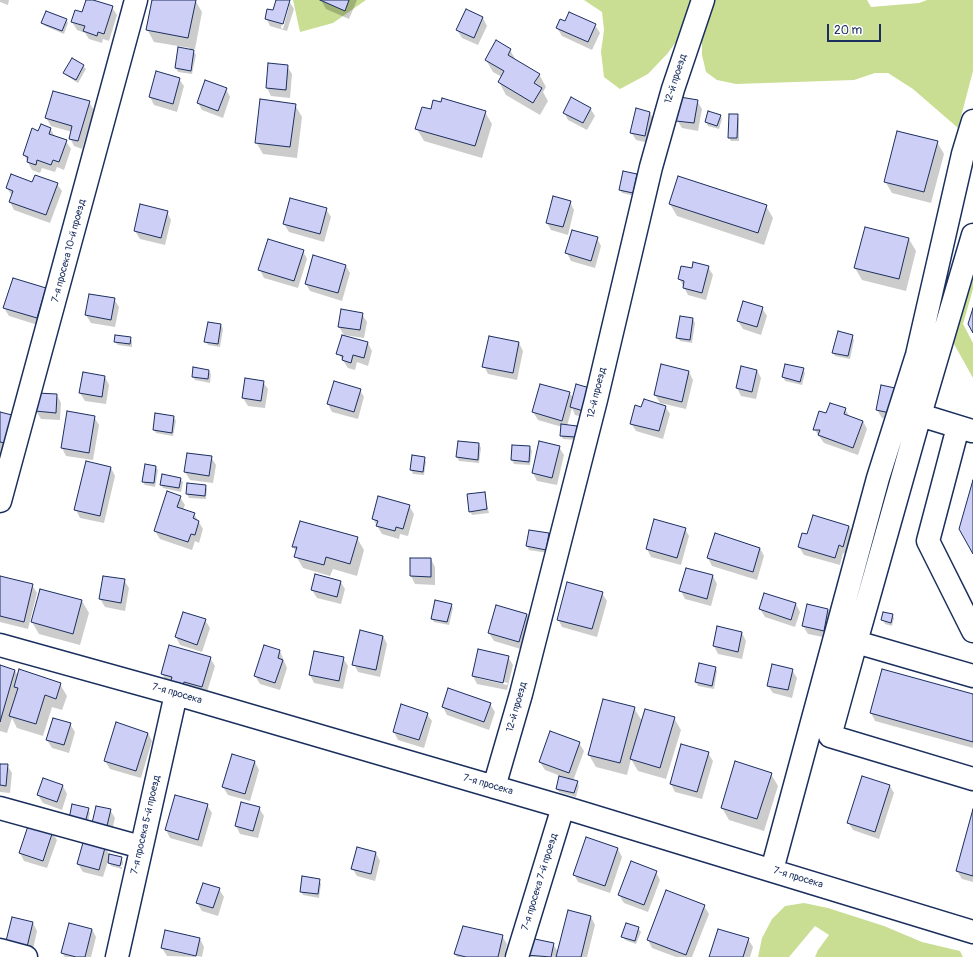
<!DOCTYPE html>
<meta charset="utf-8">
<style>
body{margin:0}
#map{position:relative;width:973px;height:957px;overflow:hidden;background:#fff;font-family:Pangolin,sans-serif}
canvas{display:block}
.scale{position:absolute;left:827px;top:24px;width:54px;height:18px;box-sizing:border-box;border:2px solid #1b2f5e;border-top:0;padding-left:5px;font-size:12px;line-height:14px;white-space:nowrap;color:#1b2f5e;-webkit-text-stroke:3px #fff;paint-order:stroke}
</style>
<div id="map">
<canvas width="973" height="957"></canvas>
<div class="scale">20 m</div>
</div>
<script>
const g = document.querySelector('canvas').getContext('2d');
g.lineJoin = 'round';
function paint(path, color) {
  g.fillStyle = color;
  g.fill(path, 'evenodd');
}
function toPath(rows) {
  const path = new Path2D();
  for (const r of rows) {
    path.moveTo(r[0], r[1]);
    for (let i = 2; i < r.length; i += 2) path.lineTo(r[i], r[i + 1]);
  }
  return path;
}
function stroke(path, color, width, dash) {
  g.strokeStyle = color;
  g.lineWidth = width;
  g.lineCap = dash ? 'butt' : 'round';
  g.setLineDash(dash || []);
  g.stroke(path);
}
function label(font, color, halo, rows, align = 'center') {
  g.font = font + ' Pangolin,sans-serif';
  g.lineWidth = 4;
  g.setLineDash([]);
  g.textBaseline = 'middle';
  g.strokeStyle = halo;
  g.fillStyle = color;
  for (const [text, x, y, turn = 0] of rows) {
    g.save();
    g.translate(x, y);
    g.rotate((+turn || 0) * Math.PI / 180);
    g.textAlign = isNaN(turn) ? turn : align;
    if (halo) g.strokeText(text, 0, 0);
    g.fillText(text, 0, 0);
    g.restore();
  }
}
const green = toPath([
 [293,0,366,0,333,23,300,32],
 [584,0,697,0,688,26,667,54,648,74,620,89,604,77,601,52,604,30,602,12],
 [715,0,867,0,871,7,919,3,927,0,973,0,973,71,958,128,913,89,888,73,875,73,854,80,736,84,717,80,706,72,702,55,702,40],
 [973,262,973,289,963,324,973,343,973,378,949,335],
 [804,903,828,908,884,926,922,942,960,951,963,957,815,957,818,950,829,935,815,926,789,957,758,957,762,938,772,919,785,906]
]);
const shadow = toPath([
 [0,0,9,0,8,5,0,2],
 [87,0,112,7,117,15,109,41,103,39,102,43,89,39,85,33,77,30,72,22,83,13],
 [153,0,195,0,202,12,195,49,192,49,196,55,192,74,178,72,176,68,190,48,154,42,147,29],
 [277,0,289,1,294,9,287,31,270,26,266,18,274,12],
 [287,6,289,6,283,29,281,28],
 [321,0,357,0,349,19,326,9],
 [466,10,483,18,487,26,478,45,462,38,457,30],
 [66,19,68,23,64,34,45,26,42,23],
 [565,22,595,25,600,33,592,50,562,36,557,28],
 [510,50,517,62,539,74,546,87,543,92,548,101,540,115,506,95,499,82,502,77,493,72,486,60],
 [269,64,287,66,292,74,290,98,271,96,267,88],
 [83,66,86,69,78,83,67,76,64,73],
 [156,73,179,79,184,86,177,112,154,105,150,97],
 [226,89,230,97,223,118,202,110,198,103],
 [697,101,702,109,698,131,682,128,677,120],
 [89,102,94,110,82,149,74,146,70,138,72,132,51,126,46,118],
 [442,104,485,112,492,124,482,158,424,141,417,129,432,110],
 [295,105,302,117,297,158,263,154,256,142],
 [590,108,595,116,587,130,568,120,564,112],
 [650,113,654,121,649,143,636,140,631,132],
 [720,115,722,119,719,129,708,126,706,122],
 [737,115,739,119,739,141,731,141,729,137],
 [50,128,55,137,66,141,71,149,64,170,57,167,55,172,42,168,40,173,32,170,24,155,39,132],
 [937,142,944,154,931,203,892,193,885,181],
 [636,175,638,178,635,196,622,193,620,190],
 [33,184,57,184,62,191,50,223,14,210,10,202,12,196,7,188],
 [570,202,574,210,568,235,551,230,547,223],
 [670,204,766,206,773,218,764,245,677,216],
 [141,206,167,212,171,220,165,245,140,239,135,231],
 [326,209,331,217,324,242,289,232,284,224],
 [597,238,601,246,595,268,571,261,567,253],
 [909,239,916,251,906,291,862,280,855,268],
 [303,251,307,259,298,288,264,278,260,270],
 [346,266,350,273,342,301,310,291,306,284],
 [708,267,713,275,706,300,688,295,679,278,692,270],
 [45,288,50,296,41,326,9,316,4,308],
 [114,299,119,307,115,327,91,323,86,315],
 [762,308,767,316,761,335,743,329,738,321],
 [362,314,367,322,364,338,344,335,339,327],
 [680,318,693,319,695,323,692,343,680,341,677,337],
 [221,325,223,329,220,347,208,345,206,342],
 [852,336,854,340,850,359,835,356,833,353],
 [130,338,132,341,132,347,118,345,115,342],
 [368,343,372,351,368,366,357,362,355,370,348,368,338,353],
 [519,343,523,351,517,380,488,374,484,366],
 [803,369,805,373,802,385,785,381,783,377],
 [757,370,761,378,756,399,741,396,737,388],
 [209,371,211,374,210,383,195,380,193,377],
 [689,372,693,380,686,409,660,403,655,395],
 [105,377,109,385,106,404,85,401,80,393],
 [263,382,268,389,265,408,248,406,243,398],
 [894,388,894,420,882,418,877,410],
 [360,390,364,397,358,419,332,412,328,404],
 [569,393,591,419,575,415,572,408,567,426,576,427,578,430,577,440,563,439,561,435,562,427,538,420,533,412],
 [57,395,61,403,60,420,41,419,36,411],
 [665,406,670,414,663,439,636,431,631,423],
 [845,409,850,417,863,421,867,429,858,455,824,443,814,429,826,414],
 [0,413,16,417,0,487],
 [94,417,99,425,93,460,66,456,62,448],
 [174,417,176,421,173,436,156,433,154,430],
 [479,444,481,448,479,463,459,461,457,457],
 [530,447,532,451,530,465,514,464,512,460],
 [559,447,564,455,557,485,537,481,533,473],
 [188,454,211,457,216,465,213,483,190,480,185,472],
 [413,457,424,458,426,462,424,475,413,474,411,470],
 [156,467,158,470,155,487,145,485,143,482],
 [111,468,115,476,104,523,80,518,76,510],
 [180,479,183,482,181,492,163,488,161,484],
 [205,485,207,489,206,499,189,498,187,494],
 [484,493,489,513,472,515,470,511],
 [180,497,185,505,183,510,194,514,203,529,199,543,195,541,192,550,160,539,155,531],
 [409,506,414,514,408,536,400,534,399,539,382,534,373,519],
 [849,526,853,534,848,554,843,553,840,565,804,555,799,547,808,536],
 [685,529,689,536,681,565,651,557,647,549],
 [548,534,550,538,548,553,529,550,527,546],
 [357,538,364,550,357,576,333,569,330,576,303,568,296,556,297,553,293,547],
 [760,548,764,556,757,580,712,566,708,558],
 [411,559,431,559,435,567,435,585,415,584,411,576],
 [686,569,713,576,717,584,711,606,685,599,681,591],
 [316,575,340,581,345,589,341,604,317,598,312,590],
 [0,577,32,585,37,593,28,629,0,622],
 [104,577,124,580,129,588,125,611,105,607,100,599],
 [602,593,607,601,597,637,562,627,558,619],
 [765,594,796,604,800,612,795,627,765,617,760,609],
 [82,601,89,613,80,645,39,634,32,622],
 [451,605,453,608,449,625,434,622,432,619],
 [828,609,832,617,828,638,808,634,803,626],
 [527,614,531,622,524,650,494,641,489,633],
 [892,614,894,618,892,626,885,624,883,620],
 [205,620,210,628,202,652,180,645,176,637],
 [742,633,746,641,742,659,718,654,714,646],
 [383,636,387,644,380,677,358,672,354,664],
 [280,651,287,668,280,690,260,684,255,676],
 [508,657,513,665,507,690,477,684,473,676],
 [477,676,508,683,507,685,477,678],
 [210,658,215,666,206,695,167,682,162,674],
 [343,658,348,666,343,689,314,683,310,675],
 [0,666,15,671,18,676,60,684,67,696,62,710,52,707,43,736,17,728,12,718,7,733,0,731],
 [715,668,717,671,714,689,698,686,696,682],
 [792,670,797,678,792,698,773,693,768,686],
 [973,695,973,748,875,721,871,713],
 [490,704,495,712,489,730,447,715,443,707],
 [634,708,642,721,674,718,681,730,666,779,638,771,631,759,627,775,596,767,589,755],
 [427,714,432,721,424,748,398,740,394,732],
 [70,724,75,732,69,753,52,748,47,740],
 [148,733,152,741,141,778,110,769,105,761],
 [579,743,584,751,573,781,577,782,579,786,576,797,559,792,557,789,566,778,545,770,540,762],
 [708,753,713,761,702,799,675,792,671,784],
 [233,755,255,762,259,770,250,801,228,795,223,787],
 [0,765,7,765,12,773,10,793,0,792],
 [771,774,778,786,764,831,729,820,722,808],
 [44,780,63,786,67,794,62,810,43,803,38,795],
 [890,786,894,793,879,839,853,830,848,822],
 [176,796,207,805,212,813,202,847,170,838,166,830],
 [259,808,264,816,258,838,240,834,236,826],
 [88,809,90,813,87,826,72,822],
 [110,810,115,818,111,834,94,823],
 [973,813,973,882,962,879,957,871],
 [52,832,57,840,47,868,24,861,20,853],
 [586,838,618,849,622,857,610,893,578,882,574,874],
 [105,845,109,855,121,858,123,862,123,865,110,862,110,864,122,867,122,869,111,866,108,861,103,877,83,872,78,864],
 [376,853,380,861,375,881,357,876,352,868],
 [656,872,660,880,648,912,624,903,619,895],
 [319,880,321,884,319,898,303,895,301,891],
 [219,889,224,897,218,916,202,911,197,903],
 [704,906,709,914,692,957,676,957,652,948,648,940],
 [591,917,595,925,587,957,529,957,527,955,553,944,558,952],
 [33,923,37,931,32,954,12,949],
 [638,928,641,932,636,944,625,940,623,937],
 [92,929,96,937,91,957,65,957,62,953],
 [502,936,507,944,504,957,457,957,455,954],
 [200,939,204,947,202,957,167,948,167,950,198,957,167,956,162,948],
 [748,939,753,947,750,957,710,957]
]);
const building = toPath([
 [86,0,93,0,113,6,104,34,98,32,97,36,83,31,85,26,71,22,75,10,82,12,86,0],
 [152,0,196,0,188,38,146,30,152,0],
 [276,0,290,0,283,24,265,19,267,9,273,10,276,0],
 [320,0,349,0,345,11,320,0],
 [466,9,483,17,474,38,456,30,466,9],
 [46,11,67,19,62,31,41,23,46,11],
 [569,12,596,24,588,42,556,28,560,19,565,21,569,12],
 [496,40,511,49,508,55,540,74,534,83,542,88,533,103,498,82,504,71,485,60,496,40],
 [178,47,194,50,191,71,175,68,178,47],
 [72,58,84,65,76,80,63,73,72,58],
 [268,63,288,65,286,90,266,88,268,63],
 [156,71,180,78,173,104,149,97,156,71],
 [205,80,227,88,218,111,197,103,205,80],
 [53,91,90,101,78,141,69,139,72,126,45,118,53,91],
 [571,97,591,108,583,123,563,113,571,97],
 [680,97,698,100,694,123,676,121,680,97],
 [442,98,486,111,475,146,415,129,422,107,431,109,433,100,441,102,442,98],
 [260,99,296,104,290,147,255,143,260,99],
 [636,108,650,112,645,136,630,133,636,108],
 [708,111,721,115,717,126,705,122,708,111],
 [729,114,738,114,737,138,728,138,729,114],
 [41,124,51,128,49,134,67,140,59,162,53,160,51,165,37,160,36,165,27,162,28,157,23,155,32,128,38,131,41,124],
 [897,131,938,141,924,192,884,182,897,131],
 [623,171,637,174,633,193,619,190,623,171],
 [11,174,32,182,35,175,58,183,46,215,9,202,13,191,6,188,11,174],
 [678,176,767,205,758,233,669,204,678,176],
 [553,196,571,201,563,227,546,223,553,196],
 [290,198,327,208,320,234,283,224,290,198],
 [140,204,168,211,161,238,134,231,140,204],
 [865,227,909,238,899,279,854,268,865,227],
 [572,230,598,237,591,261,565,253,572,230],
 [268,239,304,250,294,281,258,270,268,239],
 [313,255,346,265,338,293,305,284,313,255],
 [693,262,709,266,702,293,683,288,684,281,678,279,681,266,692,268,693,262],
 [13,278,46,288,37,318,3,308,13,278],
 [89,294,115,298,111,320,85,315,89,294],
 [743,301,763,307,757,327,737,321,743,301],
 [973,308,973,333,968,324,973,308],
 [341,309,363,313,360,330,338,327,341,309],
 [680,316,693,318,690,340,676,338,680,316],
 [208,322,221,324,218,344,204,342,208,322],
 [838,331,853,335,848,356,832,353,838,331],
 [115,335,131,337,130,344,114,342,115,335],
 [342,335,368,342,364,358,353,355,351,363,342,360,343,356,336,354,342,335],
 [489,336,519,342,513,373,482,367,489,336],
 [661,364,689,371,682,402,654,395,661,364],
 [785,364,804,368,800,382,782,377,785,364],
 [741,366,757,370,752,392,736,388,741,366],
 [193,367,209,370,208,379,192,377,193,367],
 [83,372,105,376,102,397,79,393,83,372],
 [245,378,264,381,261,401,242,398,245,378],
 [334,381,361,389,354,412,327,404,334,381],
 [540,384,570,392,562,421,532,412,540,384],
 [576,384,593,389,587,412,570,407,576,384],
 [881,385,895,388,890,413,876,410,881,385],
 [37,393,57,394,56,413,35,411,37,393],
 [644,399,666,406,659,431,630,424,635,405,641,407,644,399],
 [830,403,846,408,844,414,863,421,853,448,818,435,820,430,813,430,819,411,826,413,830,403],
 [67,411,95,416,89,453,61,448,67,411],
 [0,412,16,416,9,444,0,442,0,412],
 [155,413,174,416,172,433,153,430,155,413],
 [561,424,577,426,576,437,560,436,561,424],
 [458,441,479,443,478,460,456,457,458,441],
 [539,441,560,446,552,478,532,473,539,441],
 [512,445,530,446,529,462,511,460,512,445],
 [187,453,212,456,209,476,184,472,187,453],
 [412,455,425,457,423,472,410,470,412,455],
 [86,461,111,467,100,516,74,510,86,461],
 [145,464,156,466,154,483,142,482,145,464],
 [162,474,181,478,179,488,160,485,162,474],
 [973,480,973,554,959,529,973,480],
 [187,483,206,485,205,496,186,494,187,483],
 [167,491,181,496,177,507,195,513,193,518,199,521,195,535,191,534,188,542,154,531,167,491],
 [485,492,487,509,469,512,467,494,485,492],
 [378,496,410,505,403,529,396,527,395,531,376,526,378,521,372,519,378,496],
 [813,515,849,526,843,547,839,545,835,558,798,547,802,533,807,534,813,515],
 [654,519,686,528,677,558,646,549,654,519],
 [300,521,358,537,350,564,326,557,324,565,294,557,297,547,292,547,300,521],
 [529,530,549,533,546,550,526,546,529,530],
 [715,533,760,548,753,572,707,558,715,533],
 [410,558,431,558,431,577,410,576,410,558],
 [686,568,713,575,707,599,679,591,686,568],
 [315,574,341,581,337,597,311,590,315,574],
 [0,576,33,584,24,622,0,616,0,576],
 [103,576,125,579,121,603,99,599,103,576],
 [567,582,603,592,592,629,557,620,567,582],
 [40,589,82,600,73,634,31,622,40,589],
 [764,593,796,603,791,620,759,609,764,593],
 [435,600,452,604,447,622,431,619,435,600],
 [807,604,828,609,824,631,802,626,807,604],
 [496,605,527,614,519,642,488,633,496,605],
 [183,612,206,619,197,645,175,637,183,612],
 [883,612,893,614,891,623,881,620,883,612],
 [717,626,742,632,738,652,713,646,717,626],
 [360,630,383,636,376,670,352,665,360,630],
 [169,645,211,657,202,687,184,682,182,688,170,684,172,677,161,674,169,645],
 [264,645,280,650,278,658,283,660,275,683,254,676,264,645],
 [478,649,509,656,503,683,472,676,478,649],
 [314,651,344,657,339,681,309,675,314,651],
 [699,663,716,667,712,686,695,682,699,663],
 [772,664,793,669,788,690,767,686,772,664],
 [0,665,15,670,0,722,0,665],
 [19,669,61,683,56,699,45,695,36,724,9,716,18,688,14,687,19,669],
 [882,669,973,694,973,742,870,713,882,669],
 [448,688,491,703,484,722,442,707,448,688],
 [603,699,635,707,620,763,588,755,603,699],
 [401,704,428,713,419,740,393,732,401,704],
 [645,709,675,717,660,768,630,759,645,709],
 [53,718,71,723,64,745,46,740,53,718],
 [116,722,148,733,136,771,104,761,116,722],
 [550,731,580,742,569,773,539,762,550,731],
 [681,744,709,752,697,792,670,784,681,744],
 [232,754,255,761,245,794,222,787,232,754],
 [735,761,772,773,757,819,721,808,735,761],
 [0,764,8,764,6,786,0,785,0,764],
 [559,776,578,781,574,793,556,789,559,776],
 [862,776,890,785,875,832,847,823,862,776],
 [43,778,63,785,57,802,37,795,43,778],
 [175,795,208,804,198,840,165,830,175,795],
 [241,802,260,807,253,831,235,826,241,802],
 [72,804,89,808,85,823,69,819,72,804],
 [96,806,111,809,107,826,92,823,96,806],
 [973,809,973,876,956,871,973,809],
 [29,823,53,831,43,861,19,853,29,823],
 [586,837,618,848,605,886,573,875,586,837],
 [84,839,106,844,99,870,77,864,84,839],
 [357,847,376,852,371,874,351,869,357,847],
 [109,854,122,857,120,866,108,863,109,854],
 [631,861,657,871,644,905,618,895,631,861],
 [302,876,320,879,318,894,300,892,302,876],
 [203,883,220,888,213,908,196,903,203,883],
 [666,890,705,905,686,955,647,940,666,890],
 [568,910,591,916,581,957,556,957,568,910],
 [12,917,33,922,27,947,6,941,12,917],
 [69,923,92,929,85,957,76,957,61,953,69,923],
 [626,923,639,927,635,941,621,937,626,923],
 [463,926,503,935,498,957,466,957,454,954,463,926],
 [718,929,749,938,743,957,709,957,718,929],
 [165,930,200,938,196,956,161,948,165,930],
 [530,938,554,943,551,957,526,955,530,938]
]);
const minor = toPath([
 [973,235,920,415,856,642,973,676],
 [920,415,972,431],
 [958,427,928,541,973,631],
 [0,501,136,0],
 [856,642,830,736,973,779],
 [0,645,176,694,563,807,973,932],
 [494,787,521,694,596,400,651,167,673,89,703,0],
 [0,808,141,847],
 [772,870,878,478,917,355,963,154,973,121],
 [0,950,26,957],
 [117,957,176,694],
 [517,957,563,807]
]);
const streetNames = [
 ["12-й проезд",676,79,-72],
 ["7-я просека 10-й проезд",69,251,-75],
 ["12-й проезд",597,393,-76],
 ["7-я просека",177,694,16],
 ["12-й проезд",517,707,-74],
 ["7-я просека",488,785,16],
 ["7-я просека 5-й проезд",146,825,-77],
 ["7-я просека",798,878,17],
 ["7-я просека 7-й проезд",540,882,-73]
];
paint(green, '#c9de93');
paint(shadow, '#0003');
paint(building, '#cdcff7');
stroke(building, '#1b2f5e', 1);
stroke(minor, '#1b2f5e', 25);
stroke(minor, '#fff', 22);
label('10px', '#1b2f5e', '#fff', streetNames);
</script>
